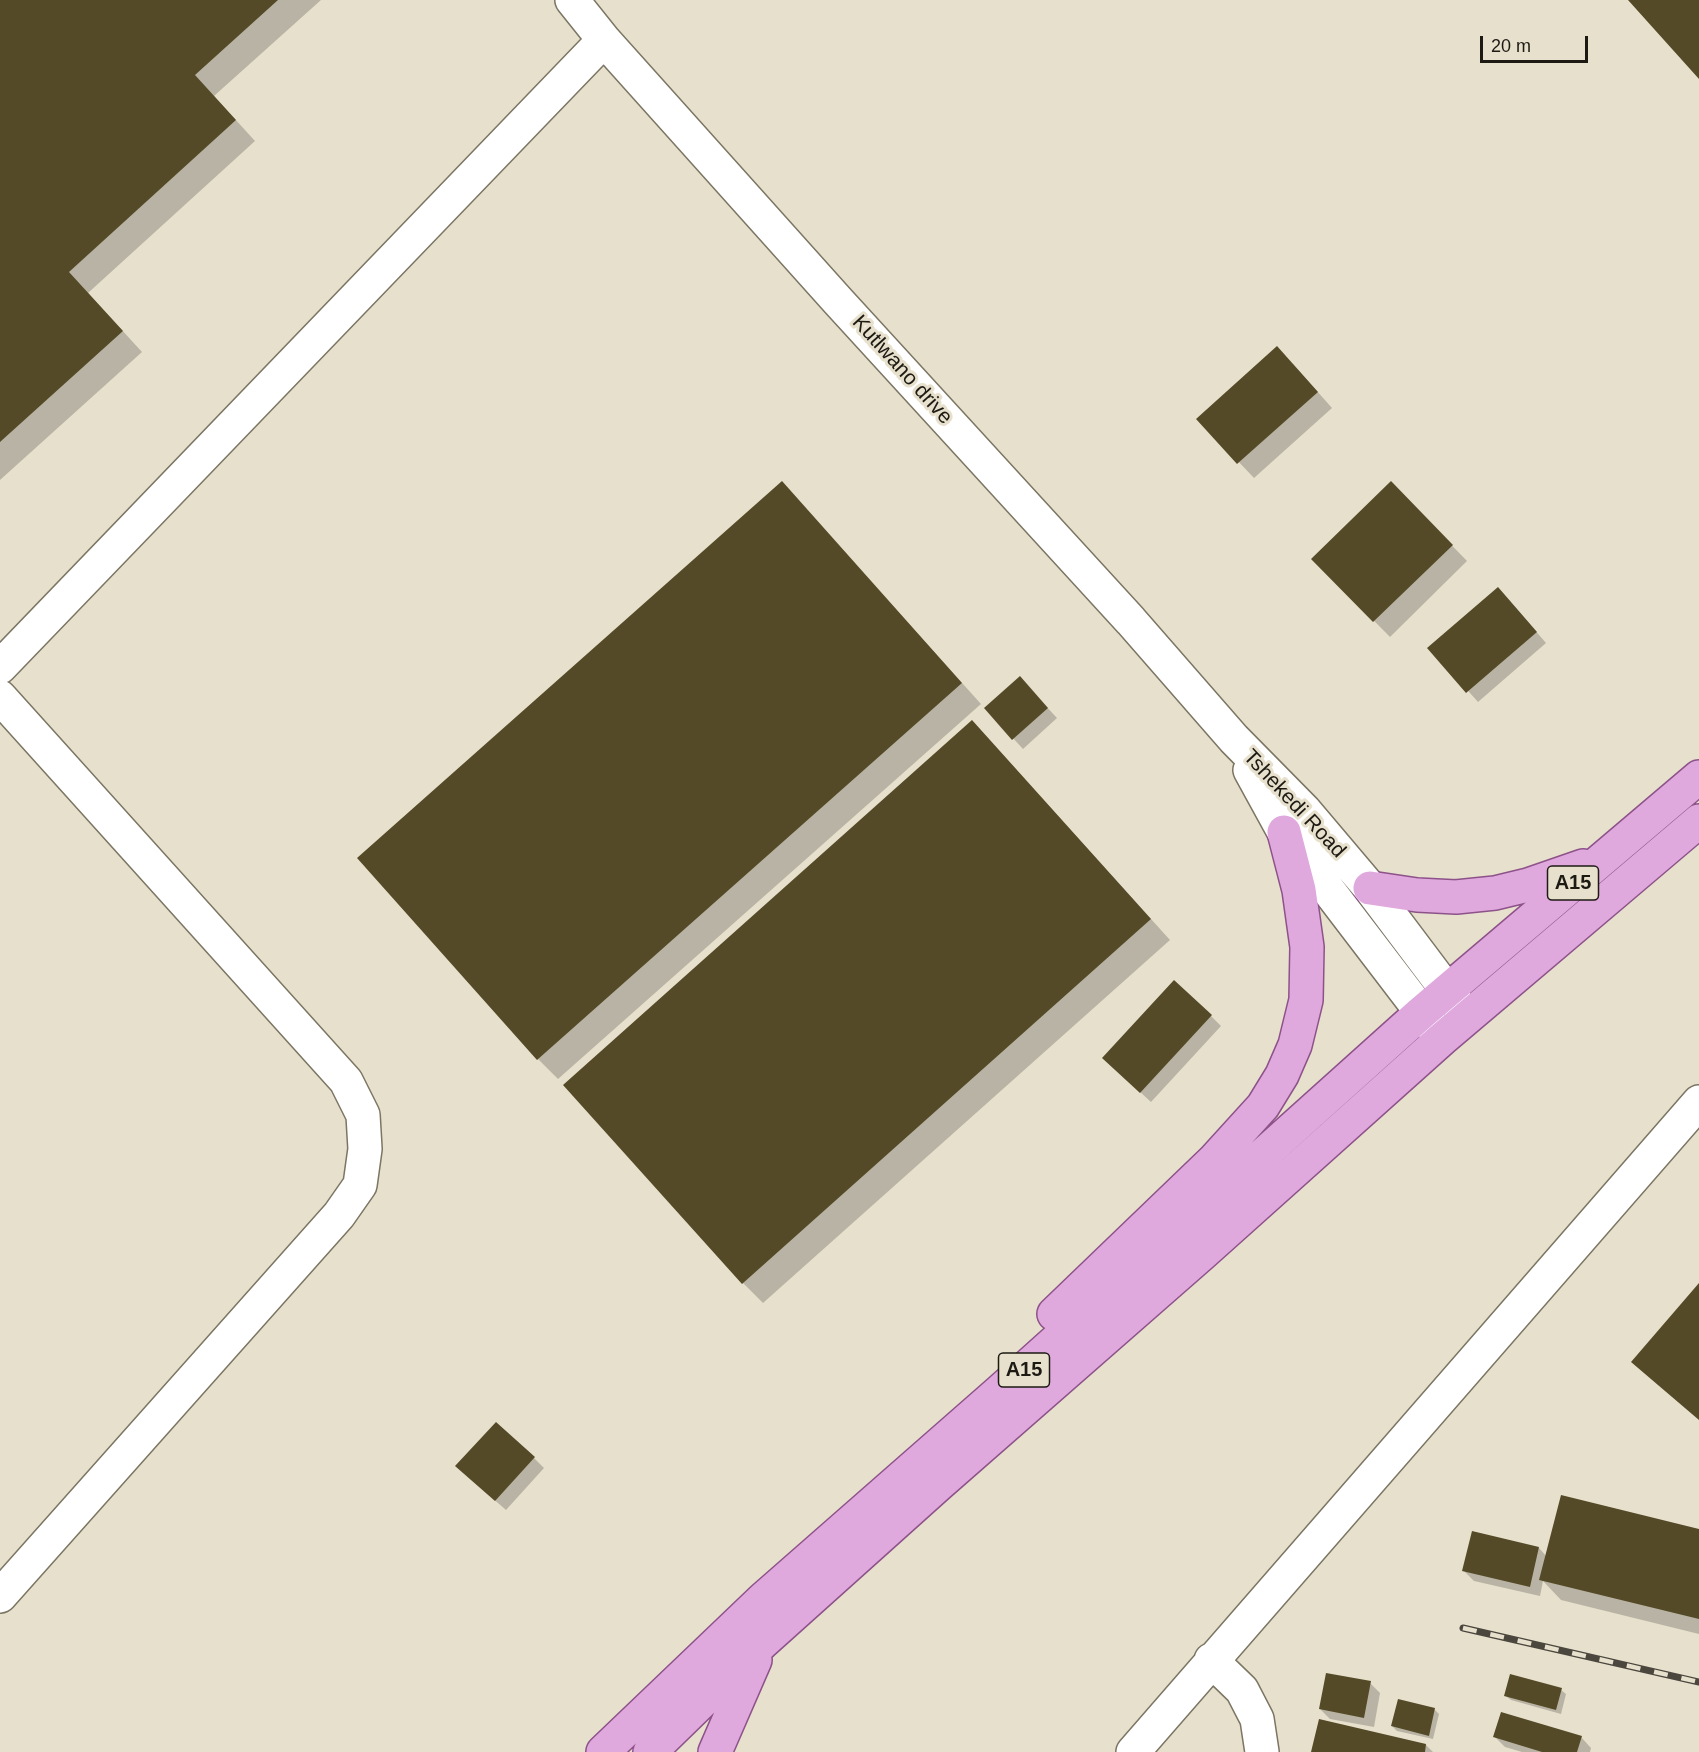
<!DOCTYPE html>
<style>
body{margin:0}
#map{position:relative;width:1699px;height:1752px;overflow:hidden;background:#e7e0cd;font-family:Arial,sans-serif}
canvas{display:block}
.scale{position:absolute;left:1480px;top:36px;width:108px;height:27px;box-sizing:border-box;border:3px solid #1d1a13;border-top:0;padding-left:8px;font-size:18px;line-height:21px;white-space:nowrap;color:#1d1a13;-webkit-text-stroke:4px #e7e0cd;paint-order:stroke}
</style>
<div id="map">
<canvas width="1699" height="1752"></canvas>
<div class="scale">20 m</div>
</div>
<script>
const g = document.querySelector('canvas').getContext('2d');
g.lineJoin = 'round';
function paint(path, color) {
  g.fillStyle = color;
  g.fill(path, 'evenodd');
}
function toPath(rows) {
  const path = new Path2D();
  for (const r of rows) {
    path.moveTo(r[0], r[1]);
    for (let i = 2; i < r.length; i += 2) path.lineTo(r[i], r[i + 1]);
  }
  return path;
}
function stroke(path, color, width, dash) {
  g.strokeStyle = color;
  g.lineWidth = width;
  g.lineCap = dash ? 'butt' : 'round';
  g.setLineDash(dash || []);
  g.stroke(path);
}
function label(font, color, halo, rows, align = 'center') {
  g.font = font + ' Arial,sans-serif';
  g.lineWidth = 6;
  g.setLineDash([]);
  g.textBaseline = 'middle';
  g.strokeStyle = halo;
  g.fillStyle = color;
  for (const [text, x, y, turn = 0] of rows) {
    g.save();
    g.translate(x, y);
    g.rotate((+turn || 0) * Math.PI / 180);
    g.textAlign = isNaN(turn) ? turn : align;
    if (halo) g.strokeText(text, 0, 0);
    g.fillText(text, 0, 0);
    g.restore();
  }
}
const shadow = toPath([
 [0,0,321,0,214,96,255,141,88,293,142,352,0,480],
 [1293,364,1332,408,1254,478,1198,419],
 [782,483,981,704,558,1079,538,1059],
 [1391,483,1467,561,1390,637,1313,559],
 [1508,599,1546,643,1478,702,1430,648],
 [1030,689,1057,718,1023,749,986,709],
 [992,743,1170,940,763,1303,743,1283],
 [1211,1016,1221,1026,1151,1102,1114,1068],
 [534,1458,544,1468,506,1510,467,1476],
 [1699,1531,1699,1634,1561,1600,1543,1581,1540,1596,1474,1581,1464,1571,1539,1548,1547,1557],
 [1370,1683,1380,1693,1374,1727,1330,1719,1320,1709],
 [1561,1690,1566,1694,1561,1714,1511,1700,1506,1696],
 [1434,1709,1439,1714,1433,1739,1397,1731,1392,1726],
 [1495,1737,1581,1737,1591,1748,1590,1752,1522,1752,1505,1747],
 [1426,1745,1433,1752,1313,1752]
]);
const building = toPath([
 [0,0,278,0,195,75,236,120,69,272,123,331,0,442],
 [1628,0,1699,0,1699,79],
 [1277,346,1318,392,1237,464,1196,419],
 [782,481,962,683,537,1060,357,858],
 [1391,481,1453,545,1373,622,1311,559],
 [1498,587,1537,632,1466,693,1427,648],
 [1020,676,1048,708,1012,740,984,708],
 [972,720,1151,919,742,1284,563,1085],
 [1174,980,1212,1015,1140,1093,1102,1058],
 [1699,1283,1699,1420,1631,1362],
 [496,1422,535,1457,495,1501,455,1466],
 [1561,1495,1699,1529,1699,1619,1539,1580],
 [1472,1531,1539,1547,1530,1587,1462,1571],
 [1326,1673,1371,1681,1364,1718,1319,1709],
 [1510,1674,1562,1688,1556,1710,1504,1696],
 [1398,1699,1435,1708,1429,1736,1391,1726],
 [1501,1712,1582,1736,1577,1752,1542,1752,1493,1737],
 [1319,1719,1426,1744,1425,1752,1311,1752]
]);
const minor = toPath([
 [572,0,604,40,838,301,1131,621,1234,739,1304,810,1370,888,1464,1013],
 [0,667,604,40],
 [0,697,346,1081,363,1115,365,1149,360,1185,339,1215,0,1596],
 [1250,770,1284,832,1439,1035],
 [1211,1660,1242,1690,1257,1719,1262,1752],
 [1133,1752,1699,1102]
]);
const major = toPath([
 [1370,888,1417,895,1456,897,1495,893,1528,885,1583,866],
 [1054,1314,1213,1161,1263,1106,1282,1075,1295,1045,1306,1000,1307,947,1299,890,1284,832],
 [603,1752,763,1599,999,1392,1421,1013,1699,777],
 [650,1752,763,1642,938,1485,1203,1253,1442,1039,1699,821],
 [715,1752,755,1660]
]);
const rail = toPath([
 [1463,1628,1699,1682]
]);
const shields = [
 [1573,883,51],
 [1024,1370,51]
];
const shieldNames = [
 ["A15",1573,883],
 ["A15",1024,1370]
];
const streetNames = [
 ["Kutlwano drive",902,370,48],
 ["Tshekedi Road",1294,804,47]
];
paint(shadow, '#0003');
paint(building, '#554a27');
stroke(minor, '#7b7563', 36);
stroke(major, '#8d5289', 36);
stroke(minor, '#fff', 33);
stroke(major, '#dfa9de', 33);
stroke(rail, '#4b473e', 7);
stroke(rail, '#e7e0cd', 4.5, [14]);
for (const [x, y, w] of shields) {
  const box = new Path2D();
  box.roundRect(x - w / 2, y - 17, w, 34, 4.5);
  g.fillStyle = '#e7e0cd';
  g.fill(box);
  stroke(box, '#1d1a13', 1.5);
}
label('bold 20px', '#1d1a13', null, shieldNames);
label('21px', '#1d1a13', '#e7e0cd', streetNames);
</script>
